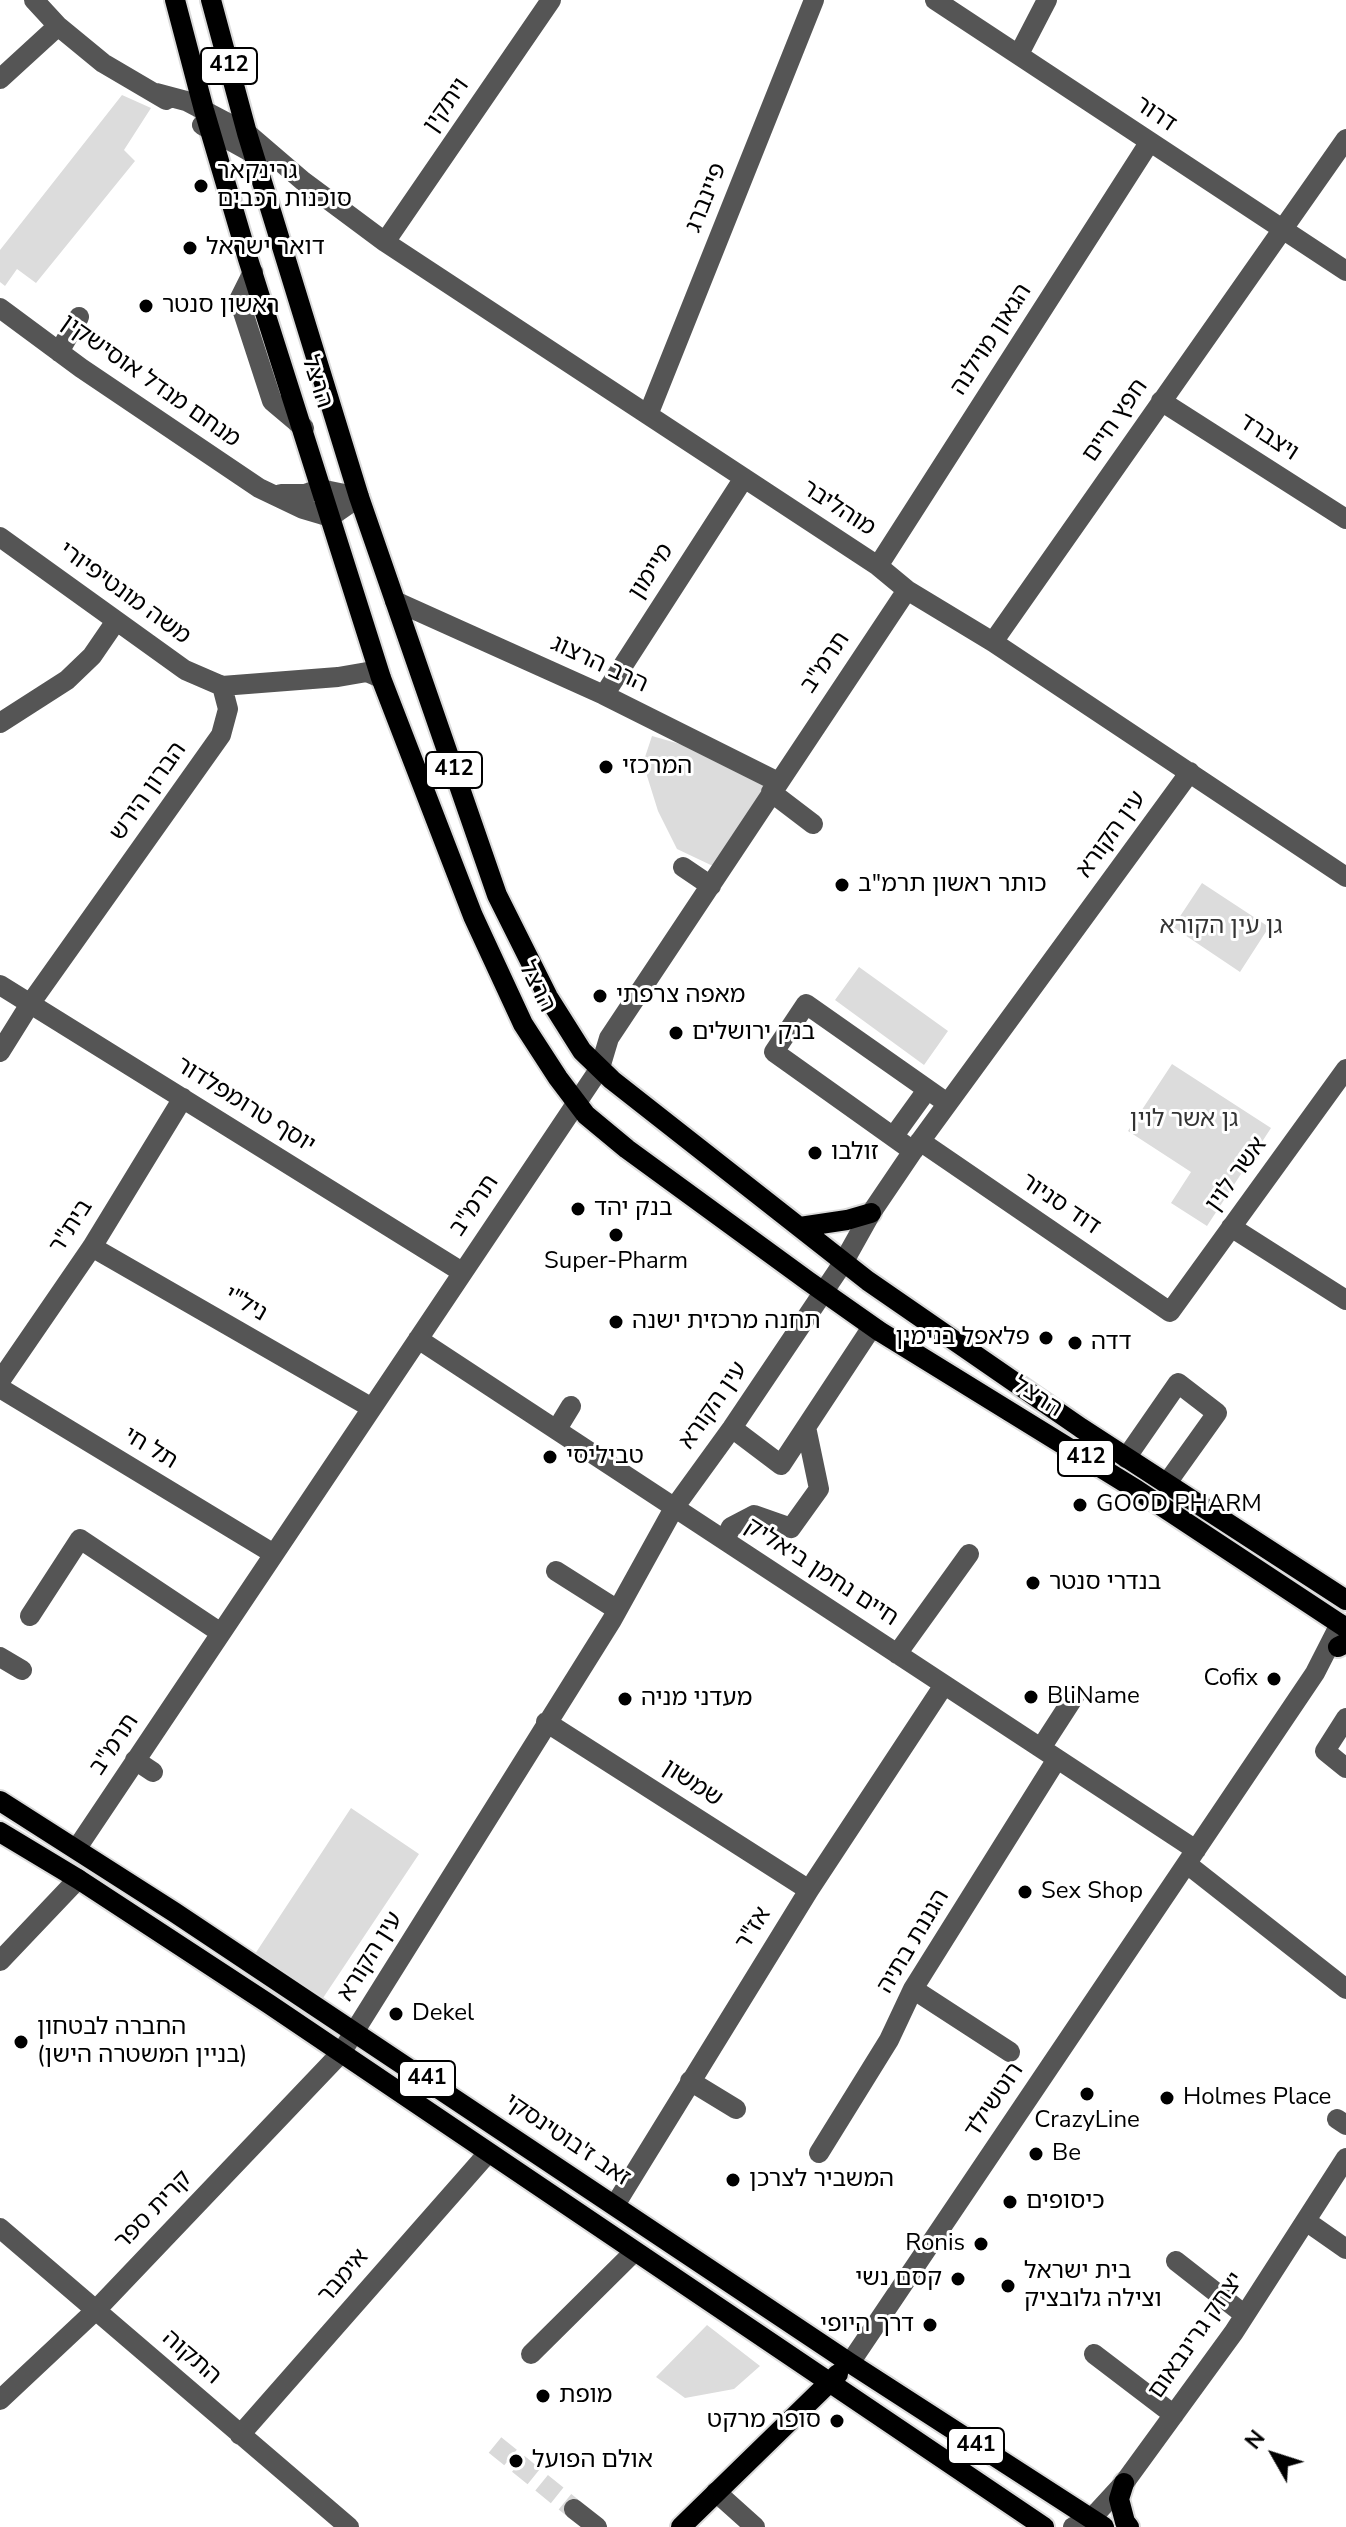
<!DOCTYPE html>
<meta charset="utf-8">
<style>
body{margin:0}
#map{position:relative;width:1346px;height:2527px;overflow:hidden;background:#fff;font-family:"Nunito Sans",sans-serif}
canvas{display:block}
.north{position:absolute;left:1234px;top:2415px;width:80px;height:80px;-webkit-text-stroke:6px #fff;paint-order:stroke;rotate:309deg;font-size:22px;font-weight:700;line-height:32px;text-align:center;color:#000}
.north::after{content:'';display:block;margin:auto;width:28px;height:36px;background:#000;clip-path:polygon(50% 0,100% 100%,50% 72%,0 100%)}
</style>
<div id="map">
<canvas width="1346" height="2527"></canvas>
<div class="north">N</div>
</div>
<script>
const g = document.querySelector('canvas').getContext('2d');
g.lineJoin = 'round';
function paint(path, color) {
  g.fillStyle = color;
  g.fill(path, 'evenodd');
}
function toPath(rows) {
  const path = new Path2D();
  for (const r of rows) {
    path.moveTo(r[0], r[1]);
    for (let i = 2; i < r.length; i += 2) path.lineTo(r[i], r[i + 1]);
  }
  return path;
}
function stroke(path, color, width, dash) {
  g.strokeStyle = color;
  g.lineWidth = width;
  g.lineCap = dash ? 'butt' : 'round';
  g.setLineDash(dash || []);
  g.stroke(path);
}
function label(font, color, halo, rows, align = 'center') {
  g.font = font + ' "Nunito Sans","Noto Sans Hebrew",sans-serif';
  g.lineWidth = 6;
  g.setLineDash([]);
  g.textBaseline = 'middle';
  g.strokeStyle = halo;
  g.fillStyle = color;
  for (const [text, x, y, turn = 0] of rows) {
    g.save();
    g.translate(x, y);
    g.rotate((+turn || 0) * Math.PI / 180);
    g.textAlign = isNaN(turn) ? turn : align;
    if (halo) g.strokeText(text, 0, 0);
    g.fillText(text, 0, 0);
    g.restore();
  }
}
const green = toPath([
 [122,95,151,108,124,150,135,161,36,283,17,269,5,286,0,282,0,250],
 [652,736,694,748,768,787,715,867,677,849,658,811,643,763],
 [1202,883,1269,927,1240,972,1173,927],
 [859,967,948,1031,924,1065,835,1000],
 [1172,1064,1271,1128,1207,1226,1171,1203,1191,1172,1128,1131],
 [351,1808,419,1854,321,2001,255,1954],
 [707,2325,760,2366,734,2389,685,2398,656,2377]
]);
const minorTunnel = toPath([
 [495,2445,574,2509]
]);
const minor = toPath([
 [34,0,58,26,103,63,166,100],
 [935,0,1346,271],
 [1019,54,1047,0],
 [0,79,58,26],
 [156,93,186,101,247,133,303,181,385,242,878,566,907,590,993,642,1346,877],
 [202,125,265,160],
 [385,242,551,0],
 [253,272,239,300,272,401,304,428],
 [0,308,81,368,259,488,303,509,330,517,359,497],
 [59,352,79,317],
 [1161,401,1346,519],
 [648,415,814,0],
 [281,494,305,494,320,489,359,497],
 [0,537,185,670,222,686,338,677,367,672,381,678],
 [878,566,1149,143],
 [395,601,604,695,778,782],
 [993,642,1346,139],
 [604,695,744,478],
 [0,723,67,680,92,656,116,621],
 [771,792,813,824],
 [683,867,711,886],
 [0,985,462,1272],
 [0,1052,30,1004,221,735,228,709,222,686],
 [893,1137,927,1090],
 [920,1141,1170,1312,1346,1069],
 [913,1151,774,1052,806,1004,947,1103],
 [1231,1227,1346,1300],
 [92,1247,372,1408],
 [418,1339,1196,1850],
 [0,1381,92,1247,183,1098],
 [0,1388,274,1554],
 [732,1428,781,1465,870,1330,879,1331],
 [557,1429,571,1406],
 [1126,1458,1178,1383,1217,1413,1167,1483],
 [725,1540,731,1527,754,1515,791,1528,819,1489,806,1427],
 [556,1571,616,1609],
 [30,1616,80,1539,221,1633],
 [897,1654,969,1554],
 [0,1657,22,1670],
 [1346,1718,1325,1751,1346,1768],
 [546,1722,809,1890],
 [1041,1748,1074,1697],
 [135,1760,153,1772],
 [77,1848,600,1068,609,1038,907,590],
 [1187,1864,1346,1989],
 [0,1961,78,1879],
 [913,1989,1010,2052],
 [690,2081,736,2109],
 [1337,2119,1346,2125],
 [819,2153,889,2040,913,1989,1057,1759],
 [615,2205,809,1890,944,1685],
 [1306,2221,1346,2249],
 [0,2228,349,2527],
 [1176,2261,1245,2315],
 [531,2354,634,2252],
 [1094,2354,1174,2415],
 [850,2363,1315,1673,1340,1624],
 [0,2400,96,2310,341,2053,612,1620,674,1508,732,1428,843,1263,871,1213,913,1151,1190,772],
 [240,2435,488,2153],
 [716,2492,755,2527],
 [574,2509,597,2527],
 [1073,2527,1090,2520,1124,2483,1234,2332,1346,2158]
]);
const major = toPath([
 [175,0,204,110,248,259,381,678,473,916,523,1024,558,1078,586,1115,627,1149,808,1281,879,1331,1137,1490,1346,1628],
 [211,0,247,133,359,497,497,895,548,997,582,1051,612,1080,868,1281,1081,1428,1346,1600],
 [800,1227,847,1220,871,1213],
 [1338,1647,1346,1643],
 [0,1801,174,1912,850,2363,1104,2527],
 [0,1832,78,1879,269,2004,1044,2527],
 [1124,2483,1119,2499,1125,2522,1129,2527],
 [681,2527,838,2374]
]);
const markers = [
 [201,186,8,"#000"],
 [190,248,8,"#000"],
 [146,306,8,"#000"],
 [606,767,8,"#000"],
 [842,885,8,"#000"],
 [600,996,8,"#000"],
 [676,1033,8,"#000"],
 [815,1153,8,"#000"],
 [578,1209,8,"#000"],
 [616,1235,8,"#000"],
 [616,1322,8,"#000"],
 [1046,1338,8,"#000"],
 [1075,1343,8,"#000"],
 [550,1457,8,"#000"],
 [1080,1505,8,"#000"],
 [1033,1583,8,"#000"],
 [1274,1679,8,"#000"],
 [1031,1697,8,"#000"],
 [625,1699,8,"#000"],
 [1025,1892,8,"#000"],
 [396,2014,8,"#000"],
 [21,2042,8,"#000"],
 [1087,2094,8,"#000"],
 [1167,2098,8,"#000"],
 [1036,2154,8,"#000"],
 [733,2180,8,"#000"],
 [1010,2202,8,"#000"],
 [981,2244,8,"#000"],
 [958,2279,8,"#000"],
 [1008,2286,8,"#000"],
 [930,2325,8,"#000"],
 [543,2396,8,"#000"],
 [837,2421,8,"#000"],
 [516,2461,8,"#000"]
];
const shields = [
 [229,66,56],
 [454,770,56],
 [1086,1458,56],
 [427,2079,56],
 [976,2446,56]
];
const shieldNames = [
 ["412",229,66],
 ["412",454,770],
 ["412",1086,1458],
 ["441",427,2079],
 ["441",976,2446]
];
const streetNames = [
 ["ויתקין",447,106,-55],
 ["דרור",1155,115,34],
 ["פיינברג",707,198,-68],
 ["הגאון מוילנה",992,340,-57],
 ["מנחם מנדל אוסישקין",150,382,35],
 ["הרצל",316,382,72],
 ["חפץ חיים",1116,421,-55],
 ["ויצברד",1268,438,33],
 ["מוהליבר",838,509,33],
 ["מיימון",652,572,-57],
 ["משה מונטיפיורי",124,594,36],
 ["תרמ\"ב",826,663,-56],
 ["הרב הרצוג",599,665,25],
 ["הברון הירש",149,792,-55],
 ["עין הקורא",1112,835,-54],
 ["הרצל",536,987,64],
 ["יוסף טרומפלדור",245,1106,32],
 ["אשר לוין",1237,1175,-54],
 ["דוד סניור",1060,1205,34],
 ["תרמ\"ב",475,1206,-56],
 ["בית\"ר",72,1227,-57],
 ["ניל\"י",245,1305,30],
 ["הרצל",1037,1398,32],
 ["עין הקורא",714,1406,-55],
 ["תל חי",150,1449,31],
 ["חיים נחמן ביאליק",821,1573,33],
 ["תרמ\"ב",115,1745,-56],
 ["שמשון",692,1784,33],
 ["אז\"ר",754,1929,-58],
 ["הגננת בתיה",914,1942,-59],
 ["עין הקורא",371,1957,-58],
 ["רוטשילד",995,2101,-56],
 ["זאב ז'בוטינסקי",567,2141,34],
 ["קרית ספר",154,2211,-46],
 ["אימבר",344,2277,-49],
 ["יצחק גרינבאום",1197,2336,-55],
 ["התקוה",191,2358,41]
];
const poiNames = [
 ["גרינקאר",217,172],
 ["סוכנות רכבים",217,200],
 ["דואר ישראל",206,248],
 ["ראשון סנטר",162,306],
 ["המרכזי",622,767],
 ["כותר ראשון תרמ\"ב",858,885],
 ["מאפה צרפתי",616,996],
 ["בנק ירושלים",692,1033],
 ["זולבו",831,1153],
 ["בנק יהד",594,1209],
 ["Super-Pharm",616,1262,"center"],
 ["תחנה מרכזית ישנה",632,1322],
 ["פלאפל בנימין",1030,1338,"right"],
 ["דדה",1091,1343],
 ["טביליסי",566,1457],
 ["GOOD PHARM",1096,1505],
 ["בנדרי סנטר",1049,1583],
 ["Cofix",1258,1679,"right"],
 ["BliName",1047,1697],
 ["מעדני מניה",641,1699],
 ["Sex Shop",1041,1892],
 ["Dekel",412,2014],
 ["החברה לבטחון",37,2028],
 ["(בניין המשטרה הישן)",37,2056],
 ["Holmes Place",1183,2098],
 ["CrazyLine",1087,2121,"center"],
 ["Be",1052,2154],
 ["המשביר לצרכן",749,2180],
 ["כיסופים",1026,2202],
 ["Ronis",965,2244,"right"],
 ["בית ישראל",1024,2272],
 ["וצילה גלובציק",1024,2300],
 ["קסם נשי",942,2279,"right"],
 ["דרך היופי",914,2325,"right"],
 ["מופת",559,2396],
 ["סופר מרקט",821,2421,"right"],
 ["אולם הפועל",532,2461]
];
const parkNames = [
 ["גן עין הקורא",1221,927],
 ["גן אשר לוין",1184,1120]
];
paint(green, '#dcdcdc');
stroke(minorTunnel, '#d9d9d9', 20, [20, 10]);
stroke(major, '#dbdbdb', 24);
stroke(minor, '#555', 20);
stroke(major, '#000', 20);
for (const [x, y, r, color] of markers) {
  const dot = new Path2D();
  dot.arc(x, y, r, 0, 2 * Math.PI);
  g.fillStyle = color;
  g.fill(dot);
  stroke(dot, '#fff', 3);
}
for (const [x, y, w] of shields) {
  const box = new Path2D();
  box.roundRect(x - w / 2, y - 18, w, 36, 6);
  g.fillStyle = '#fff';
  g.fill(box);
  stroke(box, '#000', 2);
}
label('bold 22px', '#000', null, shieldNames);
label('24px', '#000', '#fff', streetNames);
label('24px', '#000', '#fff', poiNames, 'left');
label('24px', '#333', '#fff', parkNames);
</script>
